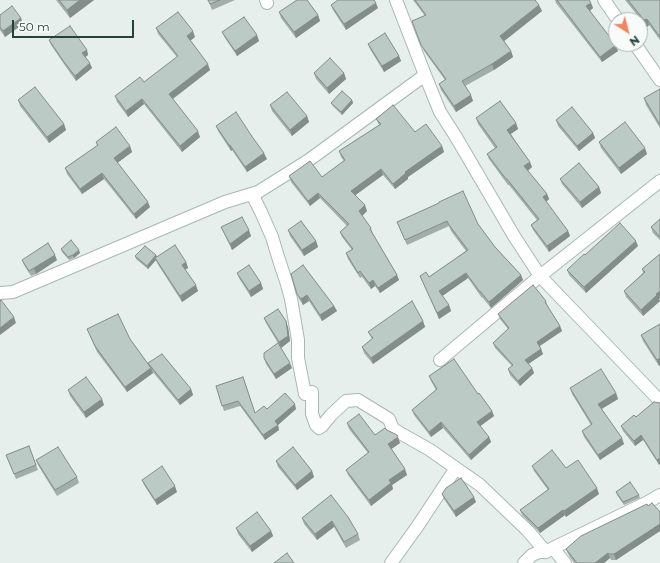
<!DOCTYPE html>
<style>
body{margin:0}
#map{position:relative;width:660px;height:563px;overflow:hidden;background:#e6efeb;font-family:Montserrat,sans-serif}
canvas{display:block}
.north{position:absolute;left:608px;top:12px;width:40px;height:40px;box-sizing:border-box;background:#f7fbf9;border:1px solid #a3b1ad;border-radius:50%;rotate:144deg;font-size:11px;font-weight:700;line-height:16px;text-align:center;color:#24423a}
.north::after{content:'';display:block;margin:auto;width:14px;height:18px;background:#f4845f;clip-path:polygon(50% 0,100% 100%,50% 72%,0 100%)}
.scale{position:absolute;left:12px;top:20px;width:122px;height:18px;box-sizing:border-box;border:2px solid #24423a;border-top:0;padding-left:5px;font-size:12px;line-height:14px;white-space:nowrap;color:#24423a;-webkit-text-stroke:3px #f7fbf9;paint-order:stroke}
</style>
<div id="map">
<canvas width="660" height="563"></canvas>
<div class="north">N</div>
<div class="scale">50 m</div>
</div>
<script>
const g = document.querySelector('canvas').getContext('2d');
g.lineJoin = 'round';
function toPath(rows) {
  const path = new Path2D();
  for (const r of rows) {
    path.moveTo(r[0], r[1]);
    for (let i = 2; i < r.length; i += 2) path.lineTo(r[i], r[i + 1]);
  }
  return path;
}
function stroke(path, color, width, dash) {
  g.strokeStyle = color;
  g.lineWidth = width;
  g.lineCap = dash ? 'butt' : 'round';
  g.setLineDash(dash || []);
  g.stroke(path);
}
function paint(path, color) {
  g.fillStyle = color;
  g.fill(path, 'evenodd');
}
const minor = toPath([
 [266,0,267,3],
 [396,0,425,75,440,112,456,137,514,236,540,276,660,401],
 [604,0,618,20],
 [635,44,660,80],
 [252,194,261,212,272,237,279,260,286,281,291,299,298,340,298,358,305,394,312,392,312,414,316,425,319,428,322,426,331,415,346,401,358,400,389,419,393,429,430,450,480,485,528,531,546,552,553,548,565,563],
 [0,293,13,292,225,202,258,192,309,160,425,75],
 [440,360,540,276,660,181],
 [553,548,648,502,660,495],
 [391,563,417,527,456,468],
 [524,563,532,555,539,552,546,552]
]);
const wall = toPath([
 [56,0,94,0,70,18],
 [208,0,235,0,212,10],
 [413,0,535,0,542,11,504,41,511,51,513,57,494,70,465,86,473,101,456,112,441,90,439,84,445,80,424,51,412,21,425,16],
 [555,0,589,0,593,8,590,11,618,51,602,62,556,3],
 [625,0,660,0,660,40,649,25,647,27],
 [331,5,378,8,346,30,333,10],
 [279,12,318,15,320,21,296,38,281,18],
 [0,15,21,18,23,24,5,37,0,30],
 [156,28,195,37,190,40,210,70,173,99,200,137,182,152,144,104,128,117,117,102,115,96,144,82,177,57,158,34],
 [222,32,257,35,259,41,237,56,225,38],
 [49,40,87,50,88,55,85,57,92,68,76,81,66,67,51,45],
 [368,44,399,56,401,61,384,72,370,49],
 [314,73,344,73,346,79,329,94,316,79],
 [660,89,660,128,646,105,644,98],
 [18,100,64,124,66,130,49,143,20,106],
 [352,100,353,103,342,115,332,105,331,103],
 [270,105,307,116,309,122,292,136,272,111],
 [476,118,516,123,518,129,511,134,532,167,528,171,547,194,549,199,546,202,568,231,570,236,549,252,533,230,531,225,537,220,509,185,508,185,489,159,487,154,495,148,478,124],
 [376,119,415,132,442,146,444,152,408,177,408,179,395,189,383,175,355,195,367,211,362,216,371,228,373,234,397,275,399,280,380,293,375,286,371,289,362,277,360,278,348,259,346,253,352,250,342,237,340,232,347,226,320,198,310,206,291,182,289,176,322,177,344,161,341,157,339,151,379,125],
 [556,120,593,133,595,138,579,151,558,126],
 [216,126,267,159,247,172,232,150,231,151,218,131],
 [96,142,130,146,132,152,117,163,150,207,136,219,104,179,82,194,67,174,65,168,97,146],
 [599,142,647,154,621,174,601,148],
 [560,179,599,187,601,193,582,208,562,184],
 [439,203,478,224,495,247,521,275,523,280,491,308,482,297,482,298,468,278,442,296,449,305,451,311,439,319,420,276,429,277,466,251,451,231,449,226,407,245,397,222],
 [660,219,660,240,653,233,651,227],
 [221,227,251,236,232,250],
 [288,230,316,241,318,247,304,256,290,236],
 [638,246,586,293,569,275,567,270,585,255],
 [61,249,80,253,74,258,69,260,62,252],
 [660,254,659,299,660,301,643,316,626,297,624,291,643,273,642,269],
 [135,256,157,256,186,262,188,268,185,270,198,291,182,302,157,263,156,260,148,269,136,259],
 [22,260,57,260,36,274,31,276,24,265],
 [237,273,261,283,263,289,251,297,239,278],
 [291,274,334,306,337,311,322,321,309,301,303,305,299,299],
 [546,301,548,307,560,326,562,331,540,346,543,354,528,364,532,368,534,373,520,386,510,375,508,369,512,366,495,348,493,343,508,329,500,319,498,314],
 [264,318,288,327,290,341,281,348,266,323],
 [423,321,425,327,373,364,364,353,362,347,372,339,368,332],
 [660,324,660,365,659,366,643,341,641,335],
 [87,329,130,339,149,365,148,363,191,389,193,395,180,405,152,371,153,373,127,392,97,352],
 [264,358,292,368,276,379,266,364],
 [429,376,478,394,492,411,494,416,480,426,489,437,491,442,471,460,443,428,431,437,414,415,412,410,436,390,431,381],
 [243,377,255,413,267,409,296,409,278,425,279,430,265,440,240,406,224,411,216,386],
 [570,388,616,393,618,399,602,409,624,444,600,460,584,437,582,431,591,425,572,394],
 [68,390,104,405,86,418,70,396],
 [654,402,659,465,643,440,635,446,623,431,621,426,636,417],
 [347,423,375,435,400,443,391,449,407,475,392,485,393,489,371,506,348,475,346,470,368,453,349,429],
 [29,446,38,470,16,479,6,455],
 [36,460,77,477,79,483,57,496,38,465],
 [276,461,312,471,314,477,297,490,278,467],
 [532,466,566,468,599,494,566,517,565,515,540,533,522,515,520,510,548,490,534,471],
 [142,480,177,492,157,505,144,485],
 [616,492,639,495,640,498,624,505,617,495],
 [442,494,476,502,456,517,444,499],
 [331,495,358,534,360,540,346,548,334,527,317,540,304,524,302,518],
 [648,506,660,512,660,531,616,560,611,560,610,558,604,563,574,563,568,554,566,549],
 [236,528,271,531,273,536,252,552,238,534]
]);
const shadedWall = toPath([
 [80,0,94,0,70,18,67,10],
 [376,3,378,8,346,30,344,24],
 [591,3,593,8,588,12,586,6],
 [539,5,542,11,503,42,500,36],
 [318,15,320,21,296,38,294,32],
 [21,18,23,24,5,37,3,31],
 [647,19,649,25,647,27,644,20],
 [193,31,195,37,189,42,187,36],
 [257,35,259,41,237,56,235,51],
 [616,45,618,51,602,62,600,57],
 [87,50,88,55,84,58,82,53],
 [511,51,513,57,494,70,492,64],
 [399,56,401,61,384,72,382,66],
 [90,63,92,68,76,81,75,76],
 [208,64,210,70,171,100,169,94],
 [344,73,346,79,329,94,327,88],
 [471,95,473,101,456,112,454,106],
 [142,99,144,104,128,117,126,111],
 [352,100,353,103,342,115,341,112],
 [307,116,309,122,292,136,290,130],
 [516,123,518,129,509,135,507,130],
 [64,124,66,130,49,143,47,137],
 [198,131,200,137,182,152,180,146],
 [593,133,595,138,579,151,577,146],
 [229,145,230,145,232,150,231,151],
 [130,146,132,152,116,164,114,158],
 [442,146,444,152,408,177,408,179,395,189,393,184,405,172],
 [645,148,647,154,621,174,619,168],
 [264,153,267,159,247,172,245,167],
 [530,162,532,167,526,172,524,166],
 [381,169,383,175,353,197,351,191],
 [102,173,104,179,82,194,80,189],
 [599,187,601,193,582,208,580,202],
 [318,193,320,198,310,206,308,201],
 [547,194,549,199,545,203,543,197],
 [148,202,150,207,136,219,134,214],
 [365,205,367,211,361,217,359,211],
 [249,230,251,236,232,250,230,244],
 [568,231,570,236,549,252,547,246],
 [316,241,318,247,304,256,302,250],
 [636,241,638,246,586,293,584,287],
 [79,250,80,253,74,258,73,255],
 [55,255,57,260,36,274,34,268],
 [156,255,158,258,155,258,156,260,148,269,147,266],
 [186,262,188,268,184,270,182,265],
 [466,273,468,278,441,297,439,291],
 [397,275,399,280,380,293,378,288],
 [521,275,523,280,491,308,489,302],
 [373,280,375,286,371,289,369,283],
 [261,283,263,289,251,297,249,291],
 [196,285,198,291,182,302,180,296],
 [660,291,660,298,659,299,660,301,643,316,641,310,656,294],
 [307,295,309,301,303,305,301,299],
 [449,305,451,311,439,319,437,313],
 [334,306,337,311,322,321,320,315],
 [14,317,16,323,0,335,0,328],
 [286,321,288,327,290,341,281,348,279,342],
 [423,321,425,327,373,364,371,358],
 [560,326,562,331,538,347,537,342],
 [541,349,543,354,527,365,525,360],
 [660,358,660,365,659,366,657,360],
 [290,363,292,368,276,379,274,374],
 [151,368,153,373,127,392,125,387],
 [532,368,534,373,520,386,518,381],
 [191,389,193,395,180,405,178,400],
 [616,393,618,399,601,409,598,404],
 [102,399,104,405,86,418,84,412],
 [295,404,296,409,278,425,279,430,265,440,263,435,275,421],
 [492,411,494,416,479,427,477,422],
 [441,422,443,428,431,437,429,432],
 [641,435,643,440,635,446,634,441],
 [398,437,400,443,390,450,388,444],
 [489,437,491,442,471,460,469,455],
 [622,438,624,444,600,460,598,455],
 [660,458,660,464,659,465,657,460],
 [405,469,407,475,392,485,393,489,371,506,369,500,389,480],
 [312,471,314,477,297,490,295,485],
 [175,486,177,492,157,505,155,500],
 [597,488,599,494,566,517,564,511],
 [474,497,476,502,456,517,454,511],
 [563,510,565,515,540,533,538,528],
 [332,521,334,527,317,540,315,534],
 [660,524,660,531,616,560,614,554],
 [271,531,273,536,252,552,250,546],
 [608,553,610,558,604,563,595,563]
]);
const building = toPath([
 [59,0,80,0,67,10,59,0],
 [208,0,220,0,210,4,208,0],
 [297,0,307,0,318,15,294,32,279,12,297,0],
 [338,0,374,0,376,3,344,24,331,5,338,0],
 [415,0,535,0,539,5,500,36,511,51,492,64,462,81,471,95,454,106,439,84,446,79,421,45,412,21,426,15,415,0],
 [557,0,589,0,591,3,586,6,616,45,600,57,557,0],
 [628,0,660,0,660,37,647,19,644,20,628,0],
 [12,6,21,18,3,31,0,27,0,15,12,6],
 [178,12,193,31,187,36,208,64,169,94,198,131,180,146,142,99,126,111,115,96,140,77,144,82,178,56,156,28,178,12],
 [244,17,257,35,235,51,222,32,244,17],
 [70,26,87,50,82,53,90,63,75,76,64,62,49,40,70,26],
 [385,33,399,56,382,66,368,44,385,33],
 [330,58,344,73,327,88,314,73,330,58],
 [35,87,64,124,47,137,18,100,35,87],
 [660,89,660,125,644,98,660,89],
 [342,91,352,100,341,112,331,103,342,91],
 [287,92,307,116,290,130,270,105,287,92],
 [500,101,516,123,507,130,530,162,524,166,547,194,543,197,568,231,547,246,531,225,539,219,507,179,506,179,487,154,497,147,476,118,500,101],
 [393,105,415,132,426,124,442,146,405,172,406,173,393,184,381,169,351,191,365,205,359,211,371,228,370,229,397,275,378,288,373,280,369,283,360,271,358,273,346,253,353,249,340,232,349,224,318,193,308,201,289,176,310,161,322,177,345,160,339,151,381,124,376,119,393,105],
 [572,107,593,133,577,146,556,120,572,107],
 [236,112,253,138,264,153,245,167,230,145,229,145,216,126,236,112],
 [625,122,645,148,619,168,599,142,625,122],
 [116,127,130,146,114,158,148,202,134,214,102,173,80,189,65,168,98,145,96,142,116,127],
 [579,163,599,187,580,202,560,179,579,163],
 [463,191,478,224,495,247,521,275,489,302,480,291,480,292,466,273,439,291,449,305,437,313,420,276,426,272,429,277,468,250,449,225,447,221,405,240,397,222,439,203,439,202,463,191],
 [242,217,249,230,230,244,221,227,242,217],
 [660,219,660,237,651,227,660,219],
 [301,221,316,241,302,250,288,230,301,221],
 [620,223,636,241,584,287,567,270,584,254,585,255,620,223],
 [71,240,79,250,73,255,68,257,61,249,71,240],
 [48,243,55,255,34,268,29,271,22,260,48,243],
 [175,245,186,262,182,265,196,285,180,296,155,258,175,245],
 [145,246,156,255,147,266,135,256,145,246],
 [660,254,660,291,656,294,657,295,641,310,624,291,645,272,642,269,660,254],
 [249,265,261,283,249,291,237,273,249,265],
 [303,265,334,306,320,315,307,295,301,299,297,294,291,274,303,265],
 [533,285,546,301,545,302,560,326,537,342,541,349,525,360,532,368,518,381,508,369,513,365,493,343,509,328,498,314,533,285],
 [1,300,14,317,0,328,0,301,1,300],
 [412,301,423,321,371,358,362,347,373,338,368,332,412,301],
 [278,309,286,321,288,336,279,342,264,318,278,309],
 [118,314,130,339,151,368,125,387,95,346,87,329,118,314],
 [660,324,660,358,657,360,641,335,660,324],
 [278,343,290,363,274,374,264,358,264,353,278,343],
 [162,354,191,389,178,400,148,363,162,354],
 [454,359,478,394,479,393,492,411,477,422,489,437,469,455,441,422,429,432,412,410,437,389,429,376,454,359],
 [601,369,616,393,598,404,622,438,598,455,582,431,592,424,570,388,601,369],
 [86,377,102,399,84,412,68,390,86,377],
 [243,377,255,413,264,406,267,409,285,393,295,404,275,421,278,425,263,435,238,401,222,406,216,386,243,377],
 [654,402,660,403,660,458,657,460,641,435,634,441,621,426,634,415,636,417,654,402],
 [359,414,375,435,385,428,387,430,397,435,398,437,388,444,405,469,389,480,391,483,369,500,346,470,369,452,347,423,359,414],
 [29,446,36,465,14,474,6,455,29,446],
 [58,447,77,477,55,490,36,460,58,447],
 [293,447,312,471,295,485,276,461,293,447],
 [552,450,566,468,578,460,597,488,564,511,563,510,538,528,520,510,549,489,532,466,552,450],
 [162,466,175,486,155,500,142,480,162,466],
 [461,478,474,497,454,511,442,494,446,488,461,478],
 [630,482,639,495,623,502,616,492,630,482],
 [331,495,348,517,358,534,344,542,332,521,315,534,302,518,331,495],
 [652,503,660,512,660,524,614,554,609,554,608,553,595,563,577,563,566,549,581,536,647,504,648,506,652,503],
 [257,512,271,531,250,546,236,528,257,512],
 [287,553,294,563,274,563,287,553]
]);
stroke(minor, '#a8b8b2', 14);
stroke(minor, '#fff', 12);
paint(wall, '#a1aea9');
paint(shadedWall, '#838d89');
paint(building, '#bbcac4');
stroke(building, '#838d89', 1);
</script>
